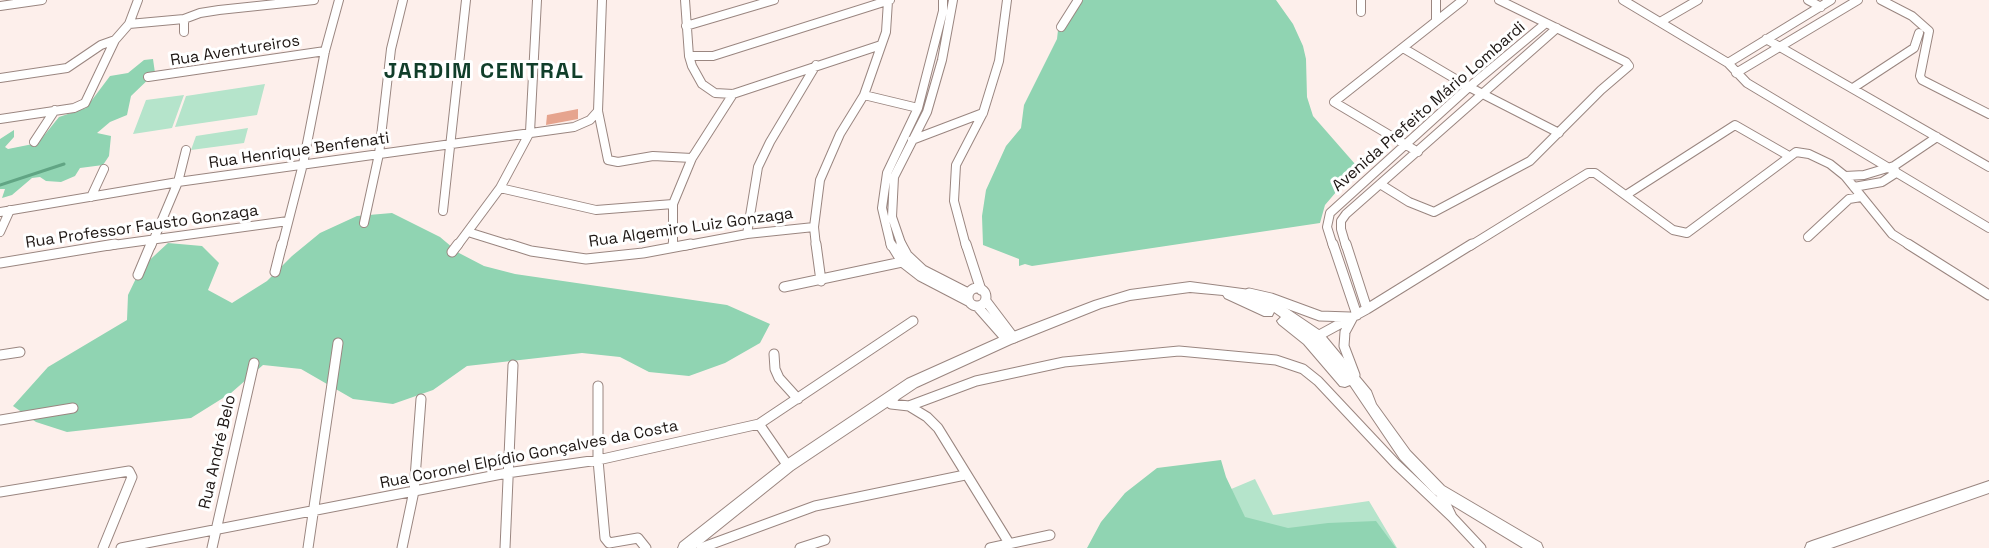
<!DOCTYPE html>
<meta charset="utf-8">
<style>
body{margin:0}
canvas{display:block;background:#fdefeb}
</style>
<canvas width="1989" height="548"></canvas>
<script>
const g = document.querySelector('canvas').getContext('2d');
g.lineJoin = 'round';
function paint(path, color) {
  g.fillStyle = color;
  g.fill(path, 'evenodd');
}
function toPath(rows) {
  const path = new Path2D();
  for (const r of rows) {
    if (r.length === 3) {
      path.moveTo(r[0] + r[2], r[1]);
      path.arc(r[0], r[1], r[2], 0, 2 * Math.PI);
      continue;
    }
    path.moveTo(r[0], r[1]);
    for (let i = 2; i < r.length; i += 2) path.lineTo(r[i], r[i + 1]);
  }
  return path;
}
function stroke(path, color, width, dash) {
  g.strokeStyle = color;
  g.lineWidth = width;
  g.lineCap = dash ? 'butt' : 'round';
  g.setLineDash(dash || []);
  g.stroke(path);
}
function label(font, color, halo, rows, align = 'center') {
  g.font = font + ' "Space Grotesk",sans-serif';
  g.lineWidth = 6;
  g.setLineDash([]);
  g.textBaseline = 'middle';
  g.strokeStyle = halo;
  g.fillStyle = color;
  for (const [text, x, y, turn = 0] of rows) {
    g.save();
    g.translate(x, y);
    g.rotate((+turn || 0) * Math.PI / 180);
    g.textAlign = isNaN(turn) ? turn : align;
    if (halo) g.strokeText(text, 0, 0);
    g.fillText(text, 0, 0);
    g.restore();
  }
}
const green = toPath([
 [265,84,257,115,175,127,186,96],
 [184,95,172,128,133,134,146,100],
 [248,128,244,143,191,150,196,136],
 [1255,479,1273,515,1369,501,1397,548,1091,548]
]);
const forest = toPath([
 [1073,0,1276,0,1293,24,1303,46,1306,59,1307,97,1313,116,1355,164,1354,171,1325,205,1320,223,1032,266,1025,264,1019,266,1019,259,983,245,982,216,986,190,1006,146,1021,128,1024,105,1057,39,1059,21,1072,6],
 [153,59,155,73,131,96,127,115,110,122,97,133,111,136,109,156,103,165,80,168,75,176,61,182,46,181,40,177,32,178,12,195,2,198,5,189,0,189,0,139,14,130,14,137,5,147,8,149,38,143,59,117,86,108,110,76,128,73,144,60],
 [392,213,440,237,459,253,484,266,515,274,727,305,770,324,760,343,725,363,689,376,649,372,620,357,582,353,467,366,433,390,393,404,353,399,301,369,263,365,231,393,191,418,67,432,36,422,13,406,48,367,127,320,128,295,141,268,168,243,202,246,219,263,208,290,232,303,267,281,292,256,320,233,357,216],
 [1221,460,1226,477,1245,517,1288,528,1328,523,1376,521,1396,548,1087,548,1101,522,1125,493,1157,468]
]);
const stream = toPath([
 [0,185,64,164]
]);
const building = toPath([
 [578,109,578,119,546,125,547,115]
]);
const streetFar1 = toPath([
 [602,0,598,111,608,160,618,162,653,156,692,158],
 [685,0,689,56,692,66,702,84,715,93,733,94,881,45],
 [1361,0,1361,12],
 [1436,0,1436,20],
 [1623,0,1728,63,1747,83,1989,228],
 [1808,0,1821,7],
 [1881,0,1912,16,1929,31,1920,76,1922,80,1989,114],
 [0,6,42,0],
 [184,19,184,32],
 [1660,22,1698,0],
 [129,24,184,19,200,13,219,10,314,0],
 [686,26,774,0],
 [1061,27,1078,0],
 [1766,39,1989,167],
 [1403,48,1469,87,1559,133],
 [689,56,713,56,890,0],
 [1728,63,1831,0],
 [1736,73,1858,0],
 [148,77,325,51],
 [0,78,67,68,101,45,115,40],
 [1853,88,1914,48,1919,33],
 [864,95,918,108],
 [0,119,74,108,85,103,115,40,129,24,138,0],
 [912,140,983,113],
 [34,142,55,110],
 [1418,152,1334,102,1463,0],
 [1845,176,1864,175,1894,166,1937,137],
 [1380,184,1409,202,1434,212,1530,161,1601,90,1629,66,1626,62,1499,0],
 [1854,187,1882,182,1896,173,1895,170],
 [500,188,596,210,673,204],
 [1626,195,1735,125,1789,156],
 [91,197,104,169],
 [443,211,466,0],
 [0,212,178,182,574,127,590,120,598,111],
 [364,223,379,154,391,49,403,0],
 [0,232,10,210],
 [468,232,513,246],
 [747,234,758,167,770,142,816,65],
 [1808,237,1849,199,1861,197],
 [106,246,288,221],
 [151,246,178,182,186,150],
 [282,246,303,164,325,51,339,0],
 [457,246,500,188,530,132,537,0],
 [673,246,673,204,692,158,733,94],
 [683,246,747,234,814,227],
 [816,246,814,227,820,180,840,134,864,95,886,32,888,1,886,0],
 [891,246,882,208,887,173,918,108,943,11,943,0],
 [902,246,892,217,894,177,927,112,942,60,953,0],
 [966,246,954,201,956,165,983,113,999,61,1007,0],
 [1333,246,1327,227,1330,213,1469,87,1546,23],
 [1346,246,1341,229,1341,221,1346,214,1557,28],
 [1470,246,1588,173,1595,173,1673,230,1687,233,1796,152,1809,154,1830,164,1845,176,1892,234,1911,246]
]);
const street = toPath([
 [509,244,531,251,586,259,643,253,691,244],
 [673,244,673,247],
 [816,244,821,281],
 [891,244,902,262,920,276,968,301],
 [901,244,907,255,923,270,968,293],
 [966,244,981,290],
 [1333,244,1357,315],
 [1346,244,1367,309],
 [1908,244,1989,295],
 [452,252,458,244],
 [0,263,115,244],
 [275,272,282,244],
 [138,275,151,244],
 [784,287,902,262],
 [977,297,9],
 [1249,293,1271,298,1320,316,1350,317],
 [986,301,1014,338],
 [977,306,1007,340],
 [1353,317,1345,332,1344,346,1355,375],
 [1314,338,1367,309,1472,244],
 [774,354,775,369,779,378,798,399],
 [0,355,20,352],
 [598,386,598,460,605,538,609,543,638,538,646,548],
 [895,396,891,404,909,406,927,417,938,428,1009,543],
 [909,406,976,381,1064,362,1179,351,1276,360,1303,369,1318,381,1396,464,1452,517],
 [0,420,73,408],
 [759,424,788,466],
 [1439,490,1452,517,1481,548],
 [0,492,129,471,132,477,103,548],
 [121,548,507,473,598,460,759,424,913,321],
 [212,548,254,363],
 [308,548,338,343],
 [402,548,414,491,421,399],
 [505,548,513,365],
 [701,548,815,506,965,475],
 [800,548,825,540],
 [990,548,1050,535]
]);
const secondary = toPath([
 [1190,282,1250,290,1285,307,1322,332,1371,391,1376,404,1410,451,1444,486,1541,543,1543,548,1523,548,1434,494,1400,459,1350,385,1345,387,1340,386,1304,344,1279,324,1277,321,1281,317,1274,312,1272,316,1264,316,1225,298,1223,295,1190,292,1130,300,1101,308,1011,344,917,387,793,470,696,548,678,548,680,543,783,462,907,379,1003,336,1094,301,1130,290,1190,282],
 [1989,481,1989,493,1831,548,1805,548,1807,543,1812,541,1989,481]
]);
const streetNames = [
 ["Rua Aventureiros",235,51,-9],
 ["Avenida Prefeito Mário Lombardi",1429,107,-41],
 ["Rua Henrique Benfenati",299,151,-8],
 ["Rua Professor Fausto Gonzaga",142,227,-8],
 ["Rua Algemiro Luiz Gonzaga",691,228,-8],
 ["Rua André Belo",218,452,-77],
 ["Rua Coronel Elpídio Gonçalves da Costa",529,455,-11]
];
const districtNames = [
 ["JARDIM CENTRAL",484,72]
];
paint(green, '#b5e4cb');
paint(forest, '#90d4b2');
stroke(stream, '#61a584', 3);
paint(building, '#e6a48e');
stroke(streetFar1, '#9a8680', 10);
stroke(street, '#9a8680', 11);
stroke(secondary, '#9a8680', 2);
stroke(streetFar1, '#fff', 8);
stroke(street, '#fff', 9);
paint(secondary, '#fff');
label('16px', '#1d1613', '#fff', streetNames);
g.letterSpacing = '1.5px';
label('bold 22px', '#103e2a', '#fff', districtNames);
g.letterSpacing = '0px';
</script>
